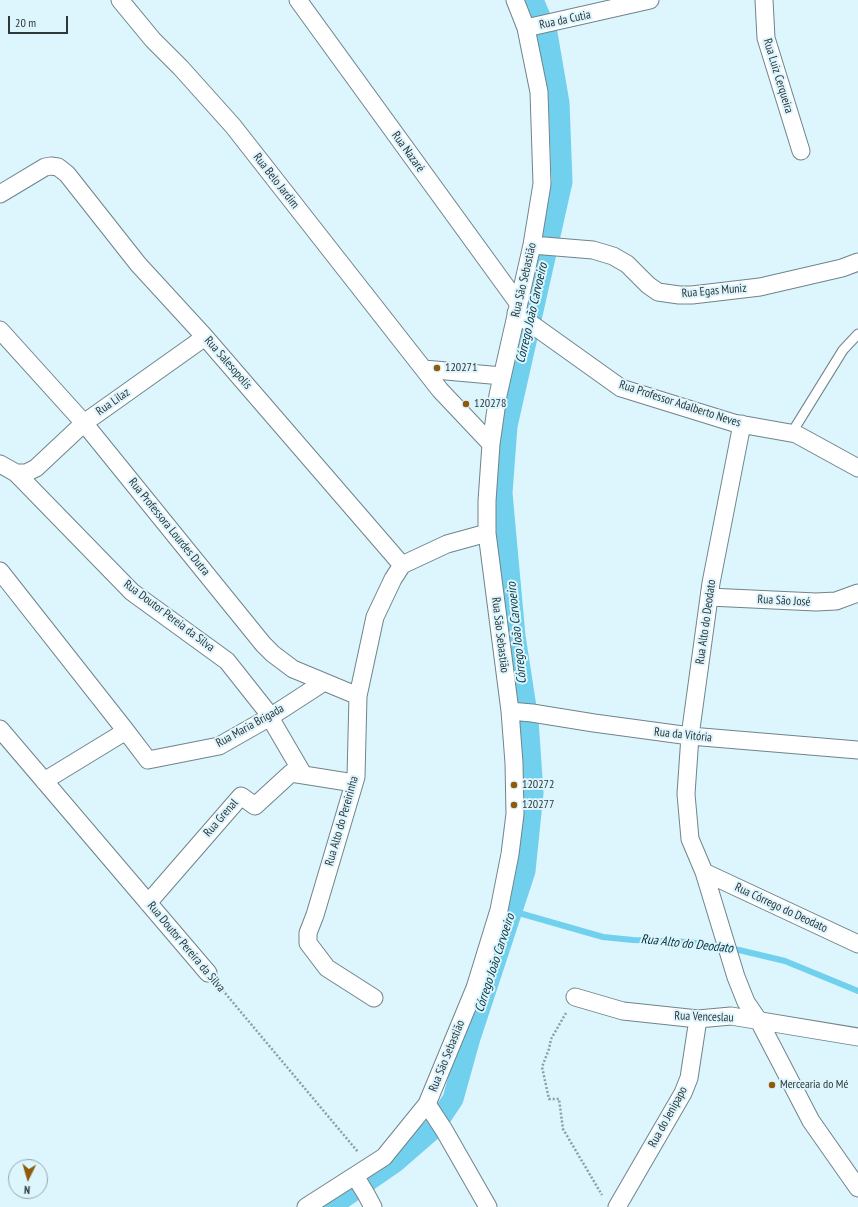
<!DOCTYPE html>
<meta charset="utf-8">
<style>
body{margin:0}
#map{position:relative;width:858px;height:1207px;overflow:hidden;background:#ddf5fd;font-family:"PT Sans Narrow",sans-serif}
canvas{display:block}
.north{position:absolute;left:8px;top:1159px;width:40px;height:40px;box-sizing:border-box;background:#ddf5fd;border:1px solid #97a9af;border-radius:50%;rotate:185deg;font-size:11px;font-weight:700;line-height:16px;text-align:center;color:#2e373a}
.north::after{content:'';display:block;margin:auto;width:14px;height:18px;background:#8f5b0b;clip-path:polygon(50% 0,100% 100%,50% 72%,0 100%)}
.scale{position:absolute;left:8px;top:16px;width:60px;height:18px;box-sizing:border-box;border:2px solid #2e373a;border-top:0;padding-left:5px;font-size:12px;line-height:14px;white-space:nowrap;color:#2e373a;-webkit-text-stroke:3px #ddf5fd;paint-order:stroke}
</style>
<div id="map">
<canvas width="858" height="1207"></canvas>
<div class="north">N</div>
<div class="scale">20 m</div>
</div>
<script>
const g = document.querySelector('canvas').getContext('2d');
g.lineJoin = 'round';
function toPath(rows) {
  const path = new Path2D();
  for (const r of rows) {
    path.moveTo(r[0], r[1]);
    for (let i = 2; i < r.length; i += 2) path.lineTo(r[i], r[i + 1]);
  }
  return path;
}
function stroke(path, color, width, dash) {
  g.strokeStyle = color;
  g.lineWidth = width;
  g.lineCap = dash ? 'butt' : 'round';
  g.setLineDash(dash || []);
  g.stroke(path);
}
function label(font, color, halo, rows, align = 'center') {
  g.font = font + ' "PT Sans Narrow",sans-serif';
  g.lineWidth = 4;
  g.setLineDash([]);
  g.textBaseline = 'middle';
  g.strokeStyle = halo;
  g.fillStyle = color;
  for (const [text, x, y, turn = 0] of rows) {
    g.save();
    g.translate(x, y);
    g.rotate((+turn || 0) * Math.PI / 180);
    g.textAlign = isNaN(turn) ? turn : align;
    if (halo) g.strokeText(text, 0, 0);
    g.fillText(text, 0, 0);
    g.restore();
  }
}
const stream = toPath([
 [512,911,603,937,633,940,689,942,739,950,785,961,858,991]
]);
const canal = toPath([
 [330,1207,395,1162,433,1129,453,1099,470,1038,525,871,533,793,528,720,515,636,502,493,507,426,562,182,559,103,547,33,533,0]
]);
const path = toPath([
 [220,987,358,1152],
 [566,1013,551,1039,549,1049,542,1067,549,1099,559,1099,563,1129,602,1195]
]);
const service = toPath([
 [791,434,843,350,858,334]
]);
const minor = toPath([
 [120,0,153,40,181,68,233,126,440,390,491,444],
 [298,0,518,303],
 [764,0,766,38,801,151],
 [526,28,650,0],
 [0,194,45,167,51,166,58,167,67,174,138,264,205,337,402,565],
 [532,245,593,250,613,256,627,264,648,285,658,292,679,295,692,295,760,287,842,268,858,262],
 [516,313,621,388,734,423,796,434,858,468],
 [0,330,84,423,263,644,273,654,293,669,358,696],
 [424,369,502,376],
 [742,424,711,583,690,736,686,794,690,839,704,872,736,977,746,1002,759,1021,811,1121,858,1188],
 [0,464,16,473,26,473,36,468,84,423,205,337],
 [16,473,132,592,227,661,265,709,303,774],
 [0,571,126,731,148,760,219,746,270,717,324,682],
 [709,597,816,602,836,601,858,593],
 [510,711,532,713,594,723,690,736,858,750],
 [0,729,208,973],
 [44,781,126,731],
 [704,872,858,944],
 [148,903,241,796,255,806,291,773,354,783],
 [575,997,623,1011,698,1019,731,1016,858,1037],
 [374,998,327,968,308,943,308,933,315,915,356,777,358,696,375,617,393,579,402,565,447,544,487,533],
 [427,1104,444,1130,488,1207],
 [355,1176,366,1194,373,1207],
 [306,1207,384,1157,427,1104,475,988,499,910,510,854,515,814,514,763,510,711,487,533,487,501,491,444,498,395,532,245,542,184,539,92,526,28,515,0],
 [617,1207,683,1093,689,1078,698,1019]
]);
const markers = [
 [437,368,4,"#8f5b0b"],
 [466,404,4,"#8f5b0b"],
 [514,785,4,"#8f5b0b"],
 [514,805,4,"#8f5b0b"],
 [772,1085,4,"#8f5b0b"]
];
const streetNames = [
 ["Rua da Cutia",565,20,-12],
 ["Rua Luiz Cerqueira",778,76,73],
 ["Rua Nazaré",408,152,54],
 ["Rua Belo Jardim",276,181,52],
 ["Rua São Sebastião",524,280,-77],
 ["Rua Egas Muniz",714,291,-5],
 ["Rua Salesopolis",228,363,49],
 ["Rua Lilaz",113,402,-35],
 ["Rua Professor Adalberto Neves",680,404,18],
 ["Rua Professora Lourdes Dutra",169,527,51],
 ["Rua São José",784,601,3],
 ["Rua Doutor Pereia da Silva",169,616,37],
 ["Rua Alto do Deodato",706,622,-82],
 ["Rua São Sebastião",500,635,83],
 ["Rua Maria Brigada",250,726,-29],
 ["Rua da Vitória",683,735,6],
 ["Rua Grenal",221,818,-49],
 ["Rua Alto do Pereirinha",342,821,-74],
 ["Rua Córrego do Deodato",781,908,25],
 ["Rua Doutor Pereira da Silva",186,947,50],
 ["Rua Venceslau",704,1017,2],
 ["Rua São Sebastião",447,1056,-68],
 ["Rua do Jenipapo",668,1117,-61]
];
const poiNames = [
 ["120271",445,368],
 ["120278",474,404],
 ["120272",522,785],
 ["120277",522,805],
 ["Mercearia do Mé",780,1085]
];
const waterNames = [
 ["Córrego João Carvoeiro",532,313,-77],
 ["Córrego João Carvoeiro",517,633,-96],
 ["Rua Alto do Deodato",687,944,6],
 ["Córrego João Carvoeiro",495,963,-72]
];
stroke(stream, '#70d0ee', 6);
stroke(canal, '#70d0ee', 21);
stroke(service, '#6f848b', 11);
stroke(minor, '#6f848b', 19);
stroke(path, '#8c9da3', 2.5, [2, 2]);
stroke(service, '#fff', 9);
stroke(minor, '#fff', 17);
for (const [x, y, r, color] of markers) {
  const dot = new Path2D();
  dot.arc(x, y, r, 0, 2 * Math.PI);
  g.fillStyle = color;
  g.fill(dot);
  stroke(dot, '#ddf5fd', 1.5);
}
label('12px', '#2e373a', '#ddf5fd', streetNames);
label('12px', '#2e373a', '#ddf5fd', poiNames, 'left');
label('italic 13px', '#063541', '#ddf5fd', waterNames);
</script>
